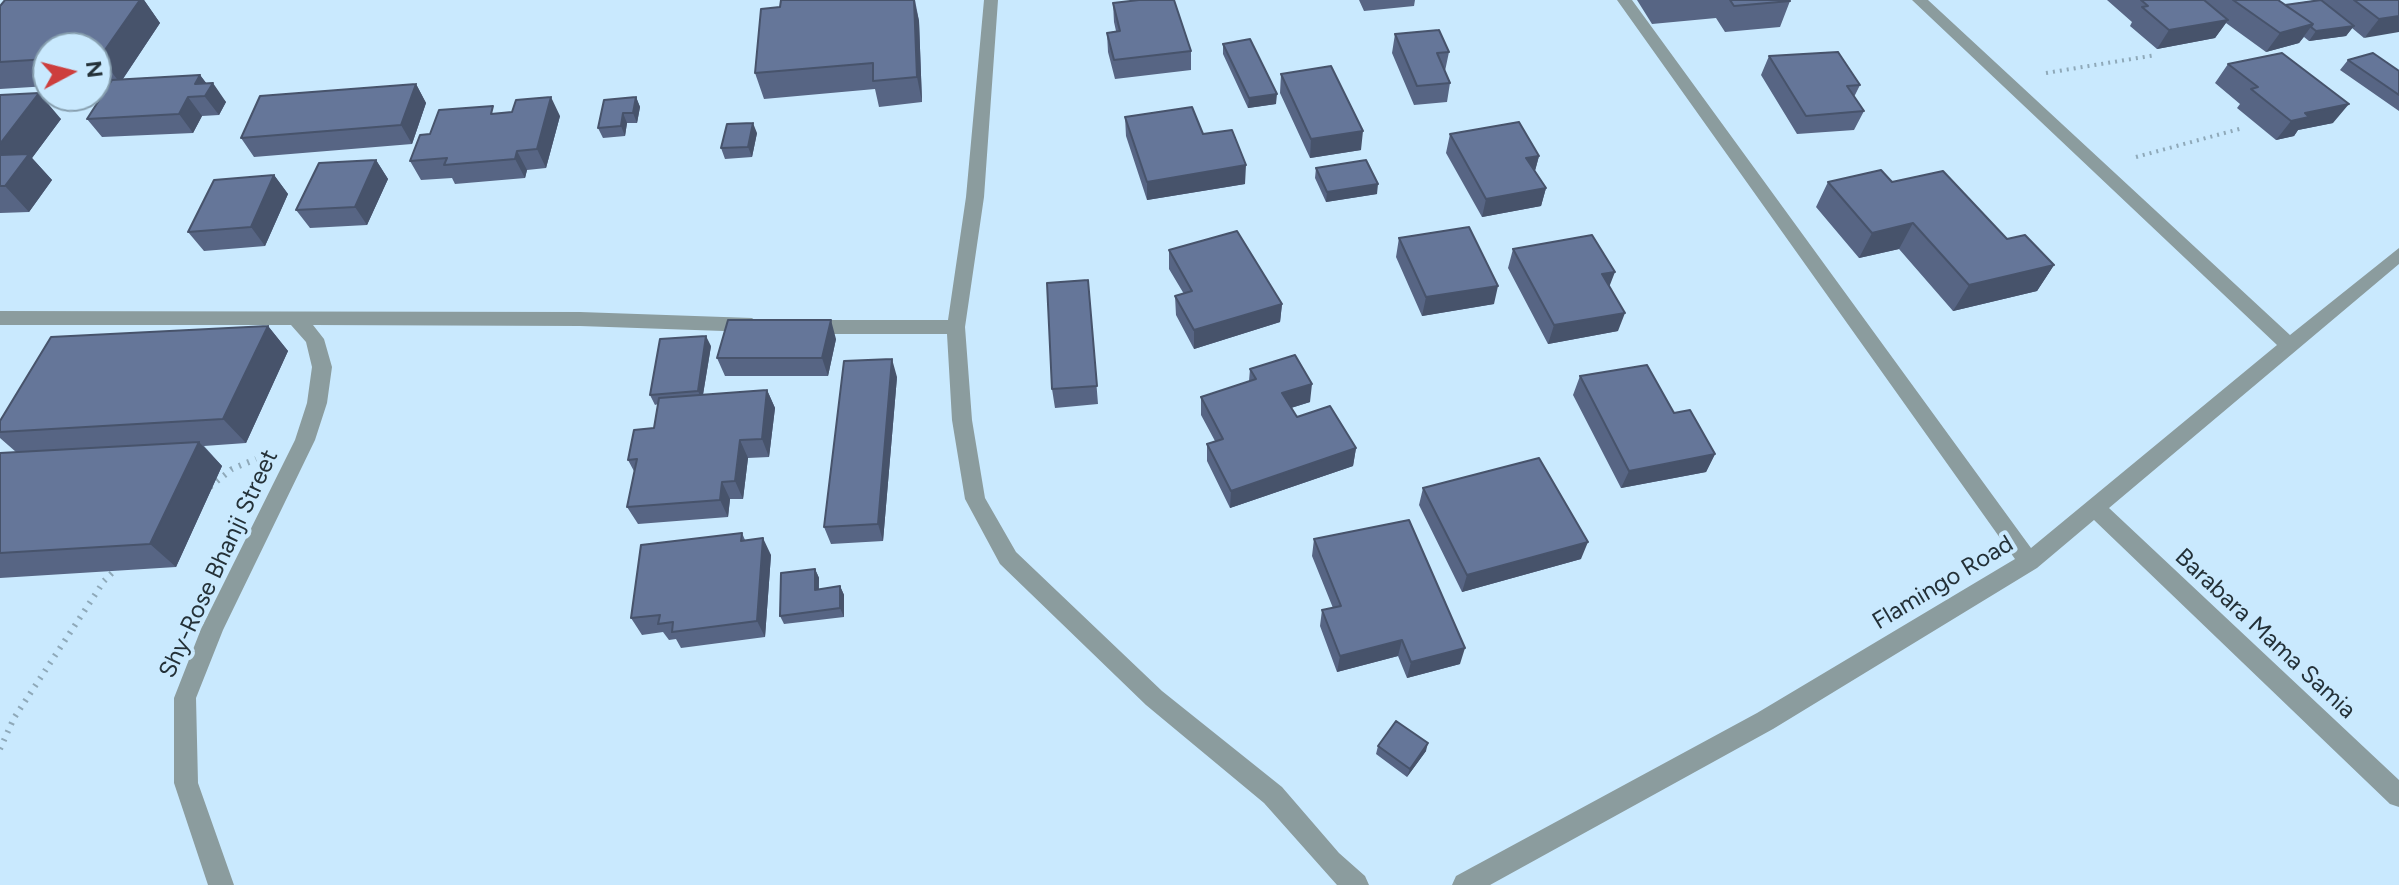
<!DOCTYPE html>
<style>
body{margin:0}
#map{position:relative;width:2399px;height:885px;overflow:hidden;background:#c9e9fe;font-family:Figtree,sans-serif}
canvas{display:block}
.north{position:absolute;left:32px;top:32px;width:80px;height:80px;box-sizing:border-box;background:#c9e9fe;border:2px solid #879faf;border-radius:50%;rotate:83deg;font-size:22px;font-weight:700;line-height:32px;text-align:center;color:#243138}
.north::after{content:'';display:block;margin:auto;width:28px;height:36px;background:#cd3e3d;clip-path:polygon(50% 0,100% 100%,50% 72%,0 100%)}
</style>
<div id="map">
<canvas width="2399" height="885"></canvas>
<div class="north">N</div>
</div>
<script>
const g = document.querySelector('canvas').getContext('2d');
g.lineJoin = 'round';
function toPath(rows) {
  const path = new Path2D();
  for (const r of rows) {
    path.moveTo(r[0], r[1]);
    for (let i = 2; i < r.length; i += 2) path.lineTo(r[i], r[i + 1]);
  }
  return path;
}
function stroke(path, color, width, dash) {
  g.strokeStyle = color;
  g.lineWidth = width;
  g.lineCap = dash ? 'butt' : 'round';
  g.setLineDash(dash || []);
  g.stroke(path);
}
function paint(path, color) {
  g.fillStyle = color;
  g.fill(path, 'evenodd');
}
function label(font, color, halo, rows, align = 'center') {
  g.font = font + ' Figtree,sans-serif';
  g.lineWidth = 8;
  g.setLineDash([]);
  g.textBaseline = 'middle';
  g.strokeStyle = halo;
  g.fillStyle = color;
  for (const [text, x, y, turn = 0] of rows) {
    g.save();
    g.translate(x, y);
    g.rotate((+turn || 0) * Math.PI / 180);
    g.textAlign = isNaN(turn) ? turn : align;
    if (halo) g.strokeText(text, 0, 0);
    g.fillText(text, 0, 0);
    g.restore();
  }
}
const pathFar1 = toPath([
 [2046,73,2156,55],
 [2136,157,2243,128]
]);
const path = toPath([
 [210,487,232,469,256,459],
 [0,749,14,718,104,581,118,567]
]);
const street = toPath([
 [984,0,998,0,984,197,965,327,972,420,985,498,1016,552,1162,691,1282,787,1339,853,1365,876,1369,885,1337,885,1264,803,1146,705,1000,564,965,499,952,420,947,334,808,334,799,327,808,320,948,320,966,197,984,0],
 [1617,0,1632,0,2031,548,2277,345,1912,0,1928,0,2290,335,2399,248,2399,264,2109,508,2399,780,2399,807,2390,804,2094,520,2037,568,1773,729,1490,885,1452,885,1456,876,1757,713,2015,559,1617,0],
 [0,311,580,312,752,318,761,325,752,332,580,326,313,325,324,339,332,367,327,403,315,440,223,630,196,698,198,783,234,885,208,885,174,783,174,698,201,629,295,440,307,403,312,367,306,342,291,325,0,325,0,311]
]);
const wall = toPath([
 [5,0,144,0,160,23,123,79,200,75,206,83,226,102,219,115,202,116,193,133,102,137,87,119,110,83,96,84,96,48,48,48,48,86,0,89,0,6],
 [781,0,915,0,919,21,922,102,879,107,875,89,764,99,755,73,780,7],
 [1359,0,1415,0,1414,6,1364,11],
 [1637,0,1789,0,1790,1,1780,27,1725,32,1716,18,1652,24],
 [2107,0,2278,0,2285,5,2316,0,2399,0,2364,38,2352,28,2346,36,2309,41,2304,37,2299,43,2266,52,2226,23,2215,38,2157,49,2130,26,2132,22],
 [1113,3,1191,51,1191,70,1115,79,1108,52,1107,33,1116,31,1114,22],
 [1395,34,1449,52,1445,71,1450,83,1447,102,1414,105,1392,53],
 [1223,44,1276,104,1248,108,1223,54],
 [1769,56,1860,85,1854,97,1864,111,1854,130,1797,134,1761,75],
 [2348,60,2399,71,2399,111,2340,70],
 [2228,64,2333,123,2298,130,2294,136,2276,140,2237,108,2240,104,2215,83],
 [1281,74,1361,150,1310,158,1280,93],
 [416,84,426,103,412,144,254,157,241,138],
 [0,95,61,119,32,158,52,180,29,212,0,213],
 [636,97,640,107,637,123,627,123,625,136,603,138,598,128],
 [497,114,560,116,546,168,527,170,525,178,455,184,452,178,421,180,410,161,430,134],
 [1125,117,1203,134,1245,184,1147,200,1126,136],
 [757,133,752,157,725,159,721,148],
 [1450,134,1539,156,1535,171,1546,188,1541,206,1482,217,1446,153],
 [376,160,388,179,367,225,310,228,296,210],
 [1316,168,1377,194,1326,202,1315,178],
 [274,175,288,194,265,246,204,251,188,232],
 [1828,182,1892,182,2007,239,2054,265,2037,291,1953,311,1899,249,1859,258,1816,207],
 [1399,238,1494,304,1422,316,1396,257],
 [1513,249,1610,287,1618,331,1548,344,1508,268],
 [1169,250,1282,304,1280,322,1194,349,1176,315,1175,296,1184,294,1169,269],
 [1088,280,1098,404,1055,408,1052,389],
 [268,326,288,351,246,443,204,446,222,466,176,567,0,578,0,453,16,452,0,438,0,421],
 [836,339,828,376,725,376,717,358],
 [711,346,703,395,767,390,775,408,769,457,748,458,743,499,730,499,728,517,638,524,627,507,635,473,628,460,654,428,658,404,655,405,650,395],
 [1250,369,1310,402,1291,408,1297,417,1356,448,1353,466,1230,508,1207,461,1207,444,1215,441,1201,415,1201,397,1249,381],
 [1580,376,1674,413,1715,454,1706,472,1621,488,1573,395],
 [897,377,883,541,831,544,824,527],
 [1423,488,1581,559,1462,592,1419,505],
 [742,533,745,540,771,555,765,637,681,648,676,639,669,640,663,632,642,635,631,618],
 [1314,539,1460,664,1407,678,1398,656,1337,672,1320,626,1322,610,1333,608,1312,556],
 [815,569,819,578,819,589,840,586,844,595,844,617,784,624,780,616],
 [1378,746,1426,751,1407,777,1376,754]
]);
const shadedWall = toPath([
 [108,0,144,0,160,23,120,83,100,57],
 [914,0,919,21,922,102,917,77],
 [2399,16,2399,32,2364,38,2379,19],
 [2228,20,2215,38,2157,49,2169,30],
 [2313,24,2299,43,2266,52,2280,33],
 [2354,26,2346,36,2309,41,2316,31],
 [200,75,210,88,213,83,226,102,219,115,195,84],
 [416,84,426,103,412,144,401,125],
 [39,93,61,119,32,158,52,180,29,212,5,186,0,164,0,144],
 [1277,94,1276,104,1248,108,1249,98],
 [188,97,202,116,193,133,179,114],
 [551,97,560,116,546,168,537,149],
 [636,97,640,107,637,123,633,113],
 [2349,104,2333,123,2298,130,2294,136,2276,140,2291,121,2305,113],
 [623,113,627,123,625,136,621,126],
 [753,123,757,133,752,157,748,147],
 [1363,131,1361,150,1310,158,1311,139],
 [517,151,527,170,525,178,515,159],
 [1539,156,1534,174,1526,158],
 [376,160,388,179,367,225,355,207],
 [1246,165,1245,184,1147,200,1147,182],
 [274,175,288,194,265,246,251,227],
 [1378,184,1377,194,1326,202,1327,192],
 [1546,188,1541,206,1482,217,1486,199],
 [1913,223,1899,249,1859,258,1872,233],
 [2054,265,2037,291,1953,311,1969,285],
 [1615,272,1608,290,1602,274],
 [1498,286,1494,304,1422,316,1426,297],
 [1282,304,1280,322,1194,349,1194,330],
 [1625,313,1618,331,1548,344,1554,325],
 [831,320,836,339,828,376,822,358],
 [268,326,288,351,246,443,223,419],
 [706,336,711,346,702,400,698,391],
 [892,359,897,377,883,541,878,524],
 [1312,384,1310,402,1281,411,1282,393],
 [767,390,775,408,769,457,762,439],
 [740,440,748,458,743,499,735,481],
 [199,442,222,466,176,567,150,544],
 [1356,448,1353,466,1230,508,1231,491],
 [1715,454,1706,472,1621,488,1629,471],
 [722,482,730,499,728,517,720,500],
 [763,538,771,555,765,637,757,621],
 [1588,542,1581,559,1462,592,1467,575],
 [815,569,819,578,818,598,815,590],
 [840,586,844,595,844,617,840,608],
 [1402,640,1398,656,1337,672,1340,656],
 [1465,648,1460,664,1407,678,1411,662],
 [1428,743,1426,751,1407,777,1410,769]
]);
const building = toPath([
 [5,0,140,0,100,57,96,57,96,48,48,48,48,59,0,62,0,6,5,0],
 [781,0,914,0,917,77,873,81,873,63,755,73,761,9,780,7,781,0],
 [1139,0,1174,0,1191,51,1114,60,1107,33,1120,31,1113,3,1139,0],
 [1730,0,1789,0,1790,1,1734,6,1730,0],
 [2141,0,2204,0,2228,20,2169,30,2142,7,2148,6,2141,0],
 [2233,0,2278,0,2313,24,2280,33,2233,0],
 [2321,0,2354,26,2316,31,2311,27,2313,24,2285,5,2321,0],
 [2354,0,2399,0,2399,16,2379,19,2354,0],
 [1439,30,1449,52,1437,53,1450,83,1417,86,1395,34,1439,30],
 [1250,39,1277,94,1249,98,1223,44,1250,39],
 [1838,52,1860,85,1847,86,1864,111,1806,116,1769,56,1838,52],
 [2282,53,2349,104,2305,113,2309,117,2291,121,2251,89,2258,87,2228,64,2282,53],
 [2373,53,2399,71,2399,95,2348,60,2373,53],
 [1331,66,1363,131,1311,139,1281,74,1331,66],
 [200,75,195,84,213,83,205,96,188,97,179,114,87,119,112,80,200,75],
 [416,84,401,125,241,138,260,96,416,84],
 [39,93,0,144,0,95,39,93],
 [551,97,537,149,517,151,515,159,444,165,447,158,410,161,420,135,430,134,439,110,493,106,491,114,512,112,516,100,551,97],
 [636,97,633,113,623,113,621,126,598,128,604,100,636,97],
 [1192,107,1203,134,1232,130,1246,165,1147,182,1125,117,1192,107],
 [1519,122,1539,156,1526,158,1546,188,1486,199,1450,134,1519,122],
 [753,123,748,147,721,148,727,124,753,123],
 [29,154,5,186,0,186,0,155,29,154],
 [376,160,355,207,296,210,319,163,376,160],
 [1366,160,1378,184,1327,192,1316,168,1366,160],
 [1881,170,1892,182,1943,171,2007,239,2025,235,2054,265,1969,285,1913,223,1872,233,1828,182,1881,170],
 [274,175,251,227,188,232,214,180,274,175],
 [1469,227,1498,286,1426,297,1399,238,1469,227],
 [1237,231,1282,304,1194,330,1175,296,1192,291,1169,250,1237,231],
 [1592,235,1615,272,1602,274,1625,313,1554,325,1513,249,1592,235],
 [1088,280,1097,386,1052,389,1047,283,1088,280],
 [728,320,831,320,822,358,717,358,728,320],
 [268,326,223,419,0,432,0,421,51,337,268,326],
 [706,336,698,391,650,395,660,339,706,336],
 [1295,355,1312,384,1282,393,1297,417,1330,406,1356,448,1231,491,1207,444,1223,439,1201,397,1256,379,1250,369,1295,355],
 [892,359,878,524,824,527,844,361,892,359],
 [1647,365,1674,413,1690,410,1715,454,1629,471,1580,376,1647,365],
 [767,390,762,439,740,440,735,481,722,482,720,500,627,507,637,459,628,460,634,430,654,428,659,398,767,390],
 [199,442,150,544,0,553,0,453,199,442],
 [1539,458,1588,542,1467,575,1423,488,1539,458],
 [1409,520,1465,648,1411,662,1402,640,1340,656,1322,610,1341,606,1314,539,1409,520],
 [742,533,741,541,763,538,757,621,672,632,673,622,658,624,660,615,631,618,641,545,742,533],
 [815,569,815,590,840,586,840,608,780,616,781,573,815,569],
 [1396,721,1428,743,1410,769,1378,746,1396,721]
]);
const streetNames = [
 ["Shy-Rose Bhanji Street",219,564,-65],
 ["Flamingo Road",1943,583,-31],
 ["Barabara Mama Samia",2265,634,43]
];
stroke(pathFar1, '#8fa9b9', 4, [2, 5]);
stroke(path, '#8fa9b9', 6, [2, 7]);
paint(street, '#8b9c9e');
paint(wall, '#576584');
paint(shadedWall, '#47536b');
paint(building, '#657699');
stroke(building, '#47536b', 2);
label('24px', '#243138', '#c9e9fe', streetNames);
</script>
